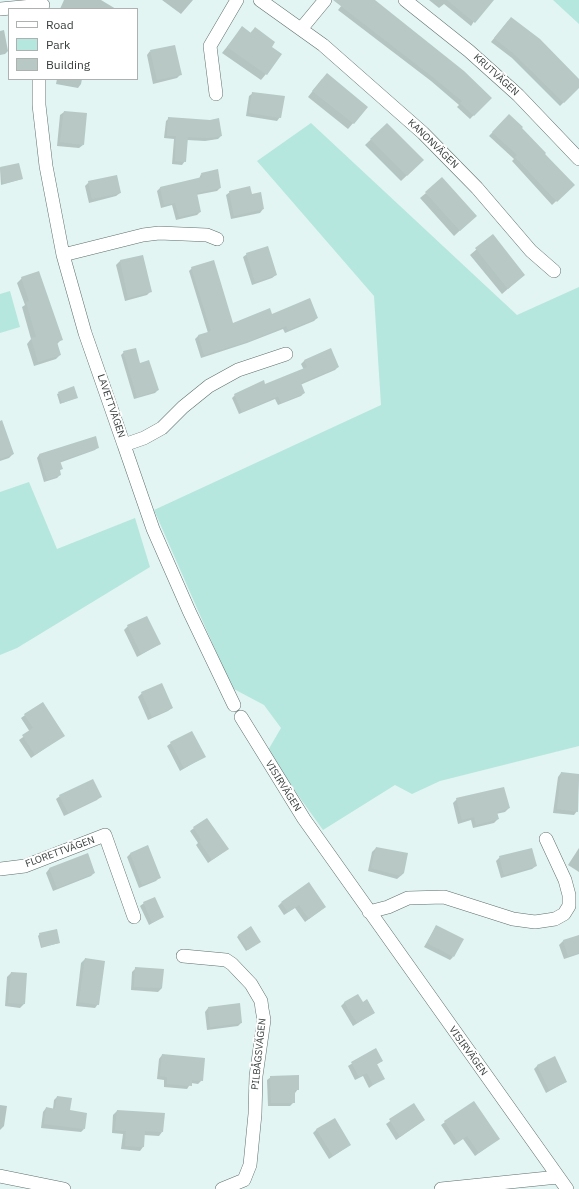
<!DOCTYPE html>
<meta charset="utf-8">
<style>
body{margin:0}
#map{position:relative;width:579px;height:1189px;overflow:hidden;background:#e2f5f2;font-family:"IBM Plex Sans",sans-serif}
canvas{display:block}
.legend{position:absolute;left:8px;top:8px;width:130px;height:72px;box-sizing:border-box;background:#fff;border:1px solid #afb1b1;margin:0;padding:5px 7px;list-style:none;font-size:12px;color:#363d3c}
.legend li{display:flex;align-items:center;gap:8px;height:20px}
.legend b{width:20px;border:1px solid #afb1b1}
</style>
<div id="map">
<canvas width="579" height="1189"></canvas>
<ul class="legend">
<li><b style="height:5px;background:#fff"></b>Road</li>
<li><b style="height:11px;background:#b5e7df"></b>Park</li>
<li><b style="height:11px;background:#b7c8c5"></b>Building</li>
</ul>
</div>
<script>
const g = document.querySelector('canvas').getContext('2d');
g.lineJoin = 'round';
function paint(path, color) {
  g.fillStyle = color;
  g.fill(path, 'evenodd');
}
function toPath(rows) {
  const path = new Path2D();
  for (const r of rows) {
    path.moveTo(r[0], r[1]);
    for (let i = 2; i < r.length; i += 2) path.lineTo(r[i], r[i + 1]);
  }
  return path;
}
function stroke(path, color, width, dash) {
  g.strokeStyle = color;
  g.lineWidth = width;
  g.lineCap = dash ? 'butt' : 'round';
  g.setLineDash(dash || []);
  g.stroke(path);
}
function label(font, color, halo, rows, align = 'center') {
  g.font = font + ' "IBM Plex Sans",sans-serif';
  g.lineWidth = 4;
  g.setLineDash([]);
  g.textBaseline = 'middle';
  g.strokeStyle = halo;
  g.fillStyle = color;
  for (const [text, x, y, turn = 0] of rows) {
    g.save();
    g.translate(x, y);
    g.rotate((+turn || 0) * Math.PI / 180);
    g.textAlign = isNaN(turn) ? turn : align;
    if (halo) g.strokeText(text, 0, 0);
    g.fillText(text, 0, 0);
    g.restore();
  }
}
const green = toPath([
 [553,0,579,0,579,24],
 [311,123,517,315,579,287,579,746,440,781,412,794,395,785,323,830,267,752,281,728,264,705,232,688,154,510,381,405,374,296,257,161],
 [10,291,20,327,0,333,0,294],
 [29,482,57,549,135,518,150,567,17,648,0,655,0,492]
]);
const shadow = toPath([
 [64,0,101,0,116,9,60,9],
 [162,0,193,0,181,14],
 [346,0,372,0,490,98,470,119,457,107,459,105,431,81,338,10],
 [429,0,488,0,471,26,444,4,439,8],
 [508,21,579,80,579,87,560,106,512,58,491,42],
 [242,28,250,33,255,28,266,74,261,80,222,53],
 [4,30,8,51,5,54,0,55,0,31],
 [150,51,180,75,177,78,153,84,147,55],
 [57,79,82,79,81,84,78,88,56,84],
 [322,79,367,107,348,129,308,97],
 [253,93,280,117,277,121,246,116,249,96],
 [64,112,83,145,79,148,57,146,60,115],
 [509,115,573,185,552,205,512,161,514,159,489,136],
 [169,118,221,136,218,139,205,141,187,140,185,161,182,165,172,164,174,139,164,138,166,121],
 [387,124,423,160,401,181,365,145],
 [18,164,22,179,1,185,0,168],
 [201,174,220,188,217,191,196,195,200,212,197,215,176,220,172,205,161,208,157,191,160,188,199,179],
 [89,182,120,193,116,196,89,203,85,186],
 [230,192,251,195,263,209,260,213,231,219,226,195],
 [426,193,470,221,454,236,420,198],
 [493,235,518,280,502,294,470,255],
 [247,254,276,275,272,278,252,285,243,257],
 [142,256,150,292,147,295,125,301,116,265,120,261],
 [192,268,233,324,272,315,317,318,314,321,285,333,283,329,247,343,201,358,195,339,198,336,208,333,189,271],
 [22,278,62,339,57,344,60,355,56,359,34,366,27,344,31,339,22,307,25,305,17,283],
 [330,350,338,367,335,370,300,385,304,393,301,396,278,405,275,399,239,414,232,398,235,395,265,386,304,370,301,364,304,361],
 [124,352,140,364,158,390,155,393,134,399,121,355],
 [73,388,76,398,60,404,57,394],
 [0,423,13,454,9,458,0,461],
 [98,447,95,450,59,463,61,469,59,471,60,475,57,478,44,482,37,458,39,455],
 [128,626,160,644,137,657,124,630],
 [142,693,172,708,168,711,148,720,138,697],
 [25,715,63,736,31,758,19,740,30,732,21,718],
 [171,743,204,757,180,771,167,746],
 [561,773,579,775,577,811,574,815,553,813,558,777],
 [60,796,101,796,97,800,64,816,56,799],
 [457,799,509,808,505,812,496,814,498,819,494,823,473,828,471,820,458,824,453,803],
 [194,828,228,849,208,863,196,845,198,843,190,831],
 [148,847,160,877,156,881,139,888,127,857,130,854],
 [376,848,404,873,397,879,368,871,372,852],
 [579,848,579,872,568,865],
 [87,854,94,873,91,876,53,891,46,873,49,869],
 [500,857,536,866,532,869,501,878,496,861],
 [144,903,163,917,149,925,140,906],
 [281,903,325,907,305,922,295,908,284,915,278,906],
 [436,926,453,957,450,960,424,947],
 [40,934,59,943,41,948,38,936],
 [239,935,258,943,246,951,237,937],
 [579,936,579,954,564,959,559,945,563,941],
 [85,959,98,1004,95,1008,76,1006,81,963],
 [136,968,162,988,158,992,131,990,132,972],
 [11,973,24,1004,20,1008,5,1006,7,977],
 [345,1002,363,1003,374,1013,353,1026,341,1006],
 [208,1008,241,1023,238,1026,207,1030,205,1012],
 [375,1049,382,1061,376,1065,383,1078,369,1088,363,1076,355,1080,348,1066],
 [162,1055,202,1080,198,1084,191,1083,187,1089,164,1087,164,1080,157,1079,159,1059],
 [538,1065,566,1082,546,1093,534,1069],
 [271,1077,298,1089,295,1093,294,1102,290,1106,268,1106,267,1080],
 [57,1097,84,1129,81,1132,41,1128,43,1112,46,1108,53,1109,54,1100],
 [414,1104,424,1120,396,1140,386,1124],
 [0,1105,7,1106,4,1126,0,1130],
 [117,1111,162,1132,159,1136,144,1135,143,1147,140,1151,121,1149,123,1134,112,1133,113,1115],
 [445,1122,498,1139,475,1156,463,1139,454,1145,441,1125],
 [317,1129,350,1145,329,1159,313,1133]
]);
const building = toPath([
 [333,0,375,0,464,71,492,98,474,116,460,103,462,101,434,78],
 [447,0,494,0,475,23],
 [511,17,540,39,579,79,579,88,564,103,515,55,494,38],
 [242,26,251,33,255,27,275,42,272,47,282,54,267,75,227,47],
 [175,45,182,75,157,80,150,50],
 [327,73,368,107,354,124,312,91],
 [252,92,285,96,281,118,249,113],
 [64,111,87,113,84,145,60,142],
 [509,114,523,127,522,128,546,153,545,154,575,185,557,202,515,157,517,155,492,132],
 [168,117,210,120,219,118,222,136,208,138,188,137,186,162,175,161,176,136,167,136],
 [387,123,424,160,407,176,370,139],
 [19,163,23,179,3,184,0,167],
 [218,169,221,188,197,193,201,212,179,217,175,203,164,205,160,187,202,177,201,173],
 [117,175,121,193,92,199,88,181],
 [442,177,477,216,460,231,425,192],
 [250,186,252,194,261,192,264,209,234,216,229,191],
 [493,234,525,275,508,289,475,248],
 [268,246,277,275,255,282,246,253],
 [143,255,152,292,128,298,120,260],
 [214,260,233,323,270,308,272,314,310,298,318,318,288,330,286,326,252,340,204,355,198,335,211,331,191,267],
 [39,271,63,340,57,342,61,355,38,362,31,338,36,337,26,302,29,301,21,277],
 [136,348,140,363,149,360,159,390,137,397,123,351],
 [331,348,339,367,301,383,305,393,281,403,278,396,242,412,234,394,264,380,265,384,307,367,304,360],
 [74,386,78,398,62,403,58,392],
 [2,420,14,454,0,459,0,421],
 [96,436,99,448,60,461,63,469,60,470,61,475,47,480,39,454],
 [147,616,161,644,141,654,127,625],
 [162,683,173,708,152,717,141,692],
 [43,702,65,736,35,755,22,735,33,728,24,714],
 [192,731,206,757,184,768,170,742],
 [561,772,579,774,578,812,557,809],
 [93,779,102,797,68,813,59,795],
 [504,787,510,808,497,812,499,819,476,825,474,817,462,820,456,798],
 [207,818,229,849,212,860,199,841,201,840,193,827],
 [148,845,161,878,142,885,130,853],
 [376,847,408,853,404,873,402,873,401,876,371,868],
 [532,848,537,866,504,875,499,856],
 [88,853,95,873,57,888,49,868],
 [309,882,326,907,309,919,299,905,288,912,281,902],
 [155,897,164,917,152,923,143,902],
 [436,925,464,939,454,957,427,943],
 [251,926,261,942,248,950,238,935],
 [57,929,60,943,42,947,39,933],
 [579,935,579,953,568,956,563,940],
 [85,958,105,961,99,1005,79,1002],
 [135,967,164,969,162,988,134,987],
 [11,972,27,973,25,1004,8,1003],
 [358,994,363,1002,367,999,375,1013,357,1023,344,1002],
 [240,1003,242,1023,210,1027,208,1007],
 [376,1048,383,1061,377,1064,385,1079,373,1085,367,1073,359,1077,351,1062],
 [162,1054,205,1058,203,1081,192,1080,192,1086,167,1084,167,1077,160,1076],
 [555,1056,567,1082,549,1090,537,1065],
 [299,1075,299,1090,295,1090,295,1103,271,1103,270,1076],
 [57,1096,72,1098,70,1110,87,1113,85,1129,44,1124,46,1107,55,1109],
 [474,1101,500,1139,479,1153,467,1136,458,1142,444,1121],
 [414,1103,425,1120,400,1137,389,1119],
 [117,1110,165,1113,163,1132,145,1131,144,1147,125,1146,126,1131,115,1130],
 [335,1118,351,1145,333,1156,316,1129]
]);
const minor = toPath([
 [260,0,323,45,423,133,477,188,531,251,554,271],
 [405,0,469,51,518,95,579,159],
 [0,9,43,5],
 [301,29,325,0],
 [39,79,39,105,46,166,63,255,143,235,159,233,207,235,217,239],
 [216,94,210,46,237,0],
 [63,255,85,333,124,445,144,438,162,428,183,407,209,386,238,370,286,354],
 [124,445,153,529,189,611,234,705],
 [241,717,304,819,567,1189],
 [0,869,25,866,105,835,134,917],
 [369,912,388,907,408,898,444,897,513,919,535,922,555,919,564,914,569,906,569,895,565,880,546,839],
 [183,956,226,960,232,964,251,984,261,1001,262,1009,264,1020,256,1076,255,1114,250,1165,244,1180,222,1189],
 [0,1176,64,1189],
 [441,1189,558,1177]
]);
const streetNames = [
 ["KRUTVÄGEN",496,75,42],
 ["KANONVÄGEN",433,144,44],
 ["LAVETTVÄGEN",111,406,71],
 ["VISIRVÄGEN",283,786,58],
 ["FLORETTVÄGEN",60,852,-20],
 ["VISIRVÄGEN",468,1051,54],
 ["PILBÅGSVÄGEN",259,1054,-84]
];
paint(green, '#b5e7df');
paint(shadow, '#0003');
paint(building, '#b7c8c5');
stroke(minor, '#5e6f6c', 14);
stroke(minor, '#fff', 13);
label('10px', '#363d3c', '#fff', streetNames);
</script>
